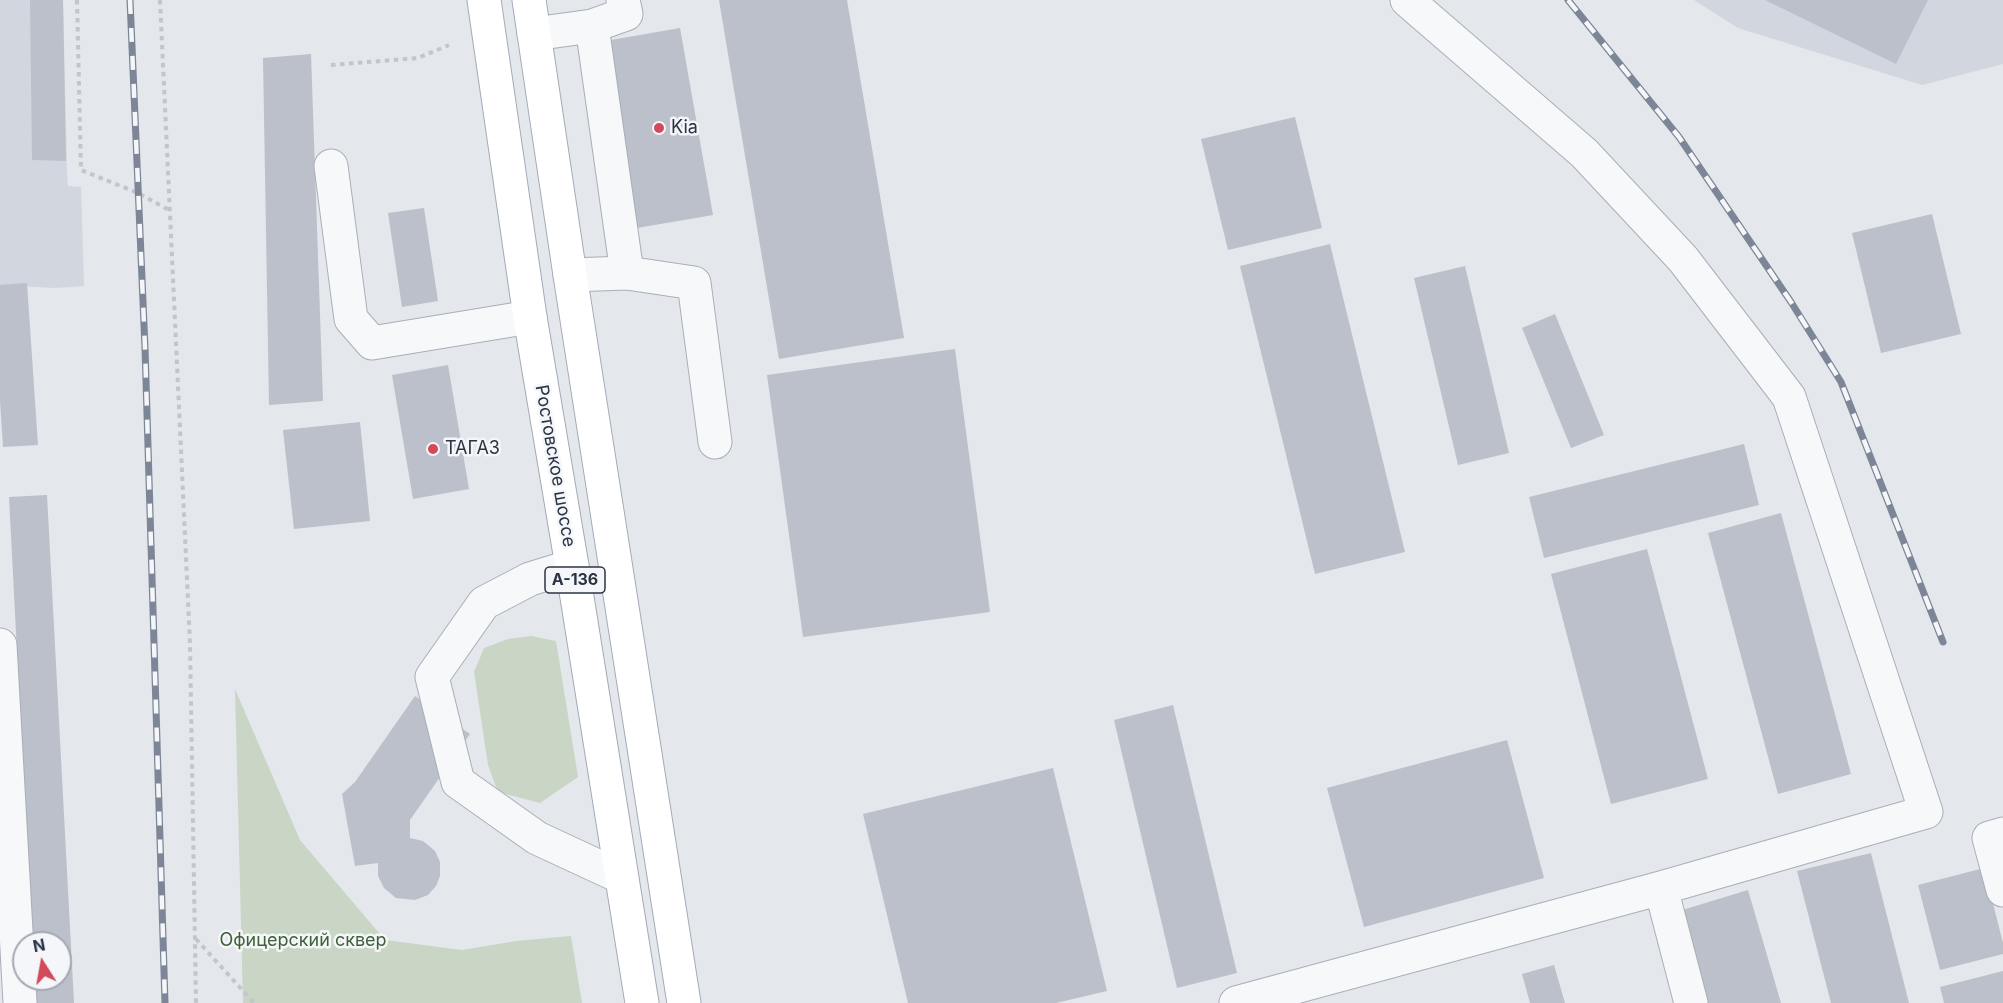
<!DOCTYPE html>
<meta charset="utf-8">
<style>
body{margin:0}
#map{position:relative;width:2003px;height:1003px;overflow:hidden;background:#e4e7ec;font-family:Inter,sans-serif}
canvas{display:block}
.north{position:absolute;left:12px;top:931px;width:60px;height:60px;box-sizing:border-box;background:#f4f6f9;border:2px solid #a4a8b1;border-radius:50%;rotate:349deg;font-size:16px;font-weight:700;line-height:24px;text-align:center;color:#2b3445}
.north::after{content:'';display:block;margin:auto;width:21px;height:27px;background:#d1495b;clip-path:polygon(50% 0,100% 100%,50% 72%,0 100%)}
</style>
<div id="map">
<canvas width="2003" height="1003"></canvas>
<div class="north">N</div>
</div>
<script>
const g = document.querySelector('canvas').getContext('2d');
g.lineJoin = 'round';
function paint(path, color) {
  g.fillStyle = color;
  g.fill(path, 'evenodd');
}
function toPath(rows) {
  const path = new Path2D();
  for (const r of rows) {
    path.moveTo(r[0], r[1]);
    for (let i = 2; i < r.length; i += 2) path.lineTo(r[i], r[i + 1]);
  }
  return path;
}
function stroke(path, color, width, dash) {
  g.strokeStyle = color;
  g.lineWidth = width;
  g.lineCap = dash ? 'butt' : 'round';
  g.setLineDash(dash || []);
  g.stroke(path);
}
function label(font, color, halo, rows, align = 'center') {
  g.font = font + ' Inter,sans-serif';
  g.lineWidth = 5;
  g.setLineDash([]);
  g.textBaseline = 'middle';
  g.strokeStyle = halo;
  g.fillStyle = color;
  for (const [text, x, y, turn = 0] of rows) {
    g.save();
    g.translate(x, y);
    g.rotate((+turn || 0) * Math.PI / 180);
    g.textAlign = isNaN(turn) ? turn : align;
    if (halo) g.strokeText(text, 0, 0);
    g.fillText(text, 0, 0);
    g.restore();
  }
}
const built = toPath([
 [0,0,63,0,67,172,68,186,81,187,84,286,55,288,0,285],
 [1694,0,2003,0,2003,64,1922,85,1738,28]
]);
const green = toPath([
 [531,636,556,641,578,777,540,803,498,792,488,765,474,672,484,648,508,639],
 [235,689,300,840,385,940,462,950,516,941,571,936,582,1003,243,1003]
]);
const building = toPath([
 [30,0,63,0,66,161,32,160],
 [719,0,847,0,904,338,779,359],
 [1765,0,1928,0,1896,64],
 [680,28,713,215,637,228,605,41],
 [311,54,323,401,269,405,263,58],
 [1295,117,1322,228,1228,250,1201,139],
 [424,208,438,301,402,307,388,213],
 [1932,214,1961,334,1881,353,1852,233],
 [1330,244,1405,552,1315,574,1240,266],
 [1465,266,1509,453,1458,465,1414,278],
 [27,283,38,445,3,447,0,401,0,285],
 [1555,314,1604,435,1571,448,1522,328],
 [955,349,990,612,803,637,767,375],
 [448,365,469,489,413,499,392,375],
 [360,422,370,521,294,529,283,430],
 [1744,444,1759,505,1544,558,1529,497],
 [47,495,74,1003,35,1003,33,979,60,979,60,943,32,943,9,497],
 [1781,513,1851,774,1778,794,1708,533],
 [1647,549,1708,779,1611,804,1551,574],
 [415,696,470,734,410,820,410,838,423,841,435,851,440,862,440,876,436,886,428,895,415,900,396,898,384,888,378,876,378,863,355,866,342,794,355,782],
 [1173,705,1237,973,1177,988,1114,720],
 [1507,740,1544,878,1364,927,1327,788],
 [1053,768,1107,991,1056,1003,908,1003,863,814],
 [1871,853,1909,1003,1831,1003,1797,871],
 [1984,868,2003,943,2003,954,1940,970,1918,885],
 [1748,890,1781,1003,1706,1003,1679,911],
 [1554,965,1565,1003,1530,1003,1522,974],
 [2003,971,2003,1003,1944,1003,1940,987]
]);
const path = toPath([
 [77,0,81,170,138,193,169,210],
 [160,0,190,643,196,1003],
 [331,65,418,58,449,45],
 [196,939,254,1003]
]);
const minor = toPath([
 [534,34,592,26],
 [331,166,351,319,372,343,530,317],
 [627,273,694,283,715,442],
 [570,275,627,273,592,26,626,14,623,0],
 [572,566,530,579,484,603,432,677,458,782,537,838,621,877],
 [0,645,20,1003],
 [2003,834,1989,838,2003,890],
 [1661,888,1691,1003],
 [1236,1003,1661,888,1926,812,1789,397,1683,259,1584,153,1407,0]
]);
const major = toPath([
 [484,0,530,317,572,566,642,1003],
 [529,0,570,275,684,1003]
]);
const rail = toPath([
 [130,0,145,348,165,1003],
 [1568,0,1679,137,1791,302,1841,382,1943,642]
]);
const markers = [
 [659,128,6,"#d1495b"],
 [433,449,6,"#d1495b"]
];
const shields = [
 [575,580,60]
];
const shieldNames = [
 ["А-136",575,580]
];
const poiNames = [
 ["Kia",671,128],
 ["ТАГАЗ",445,449]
];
const streetNames = [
 ["Ростовское шоссе",555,466,80]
];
const parkNames = [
 ["Офицерский сквер",303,941]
];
paint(built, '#d2d6de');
paint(green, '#c9d6c5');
paint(building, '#bbc0ca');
stroke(minor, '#a9aeb7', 35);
stroke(major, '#a3abb8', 35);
stroke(path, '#c2c5cb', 4, [4.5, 4.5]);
stroke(minor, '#f7f8fa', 33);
stroke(major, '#fff', 33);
stroke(rail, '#7d8696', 7);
stroke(rail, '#f4f6f9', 4.5, [14]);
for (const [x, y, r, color] of markers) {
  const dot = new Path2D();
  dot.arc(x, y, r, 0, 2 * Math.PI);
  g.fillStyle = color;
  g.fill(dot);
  stroke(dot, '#f4f6f9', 2);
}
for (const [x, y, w] of shields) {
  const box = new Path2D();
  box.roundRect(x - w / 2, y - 13, w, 26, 4.5);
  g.fillStyle = '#f4f6f9';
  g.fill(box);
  stroke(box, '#2b3445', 1.5);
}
label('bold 16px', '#2b3445', null, shieldNames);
label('18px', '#2b3445', '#f4f6f9', poiNames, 'left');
label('18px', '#2b3445', '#f4f6f9', streetNames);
label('18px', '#3f6138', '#f4f6f9', parkNames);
</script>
